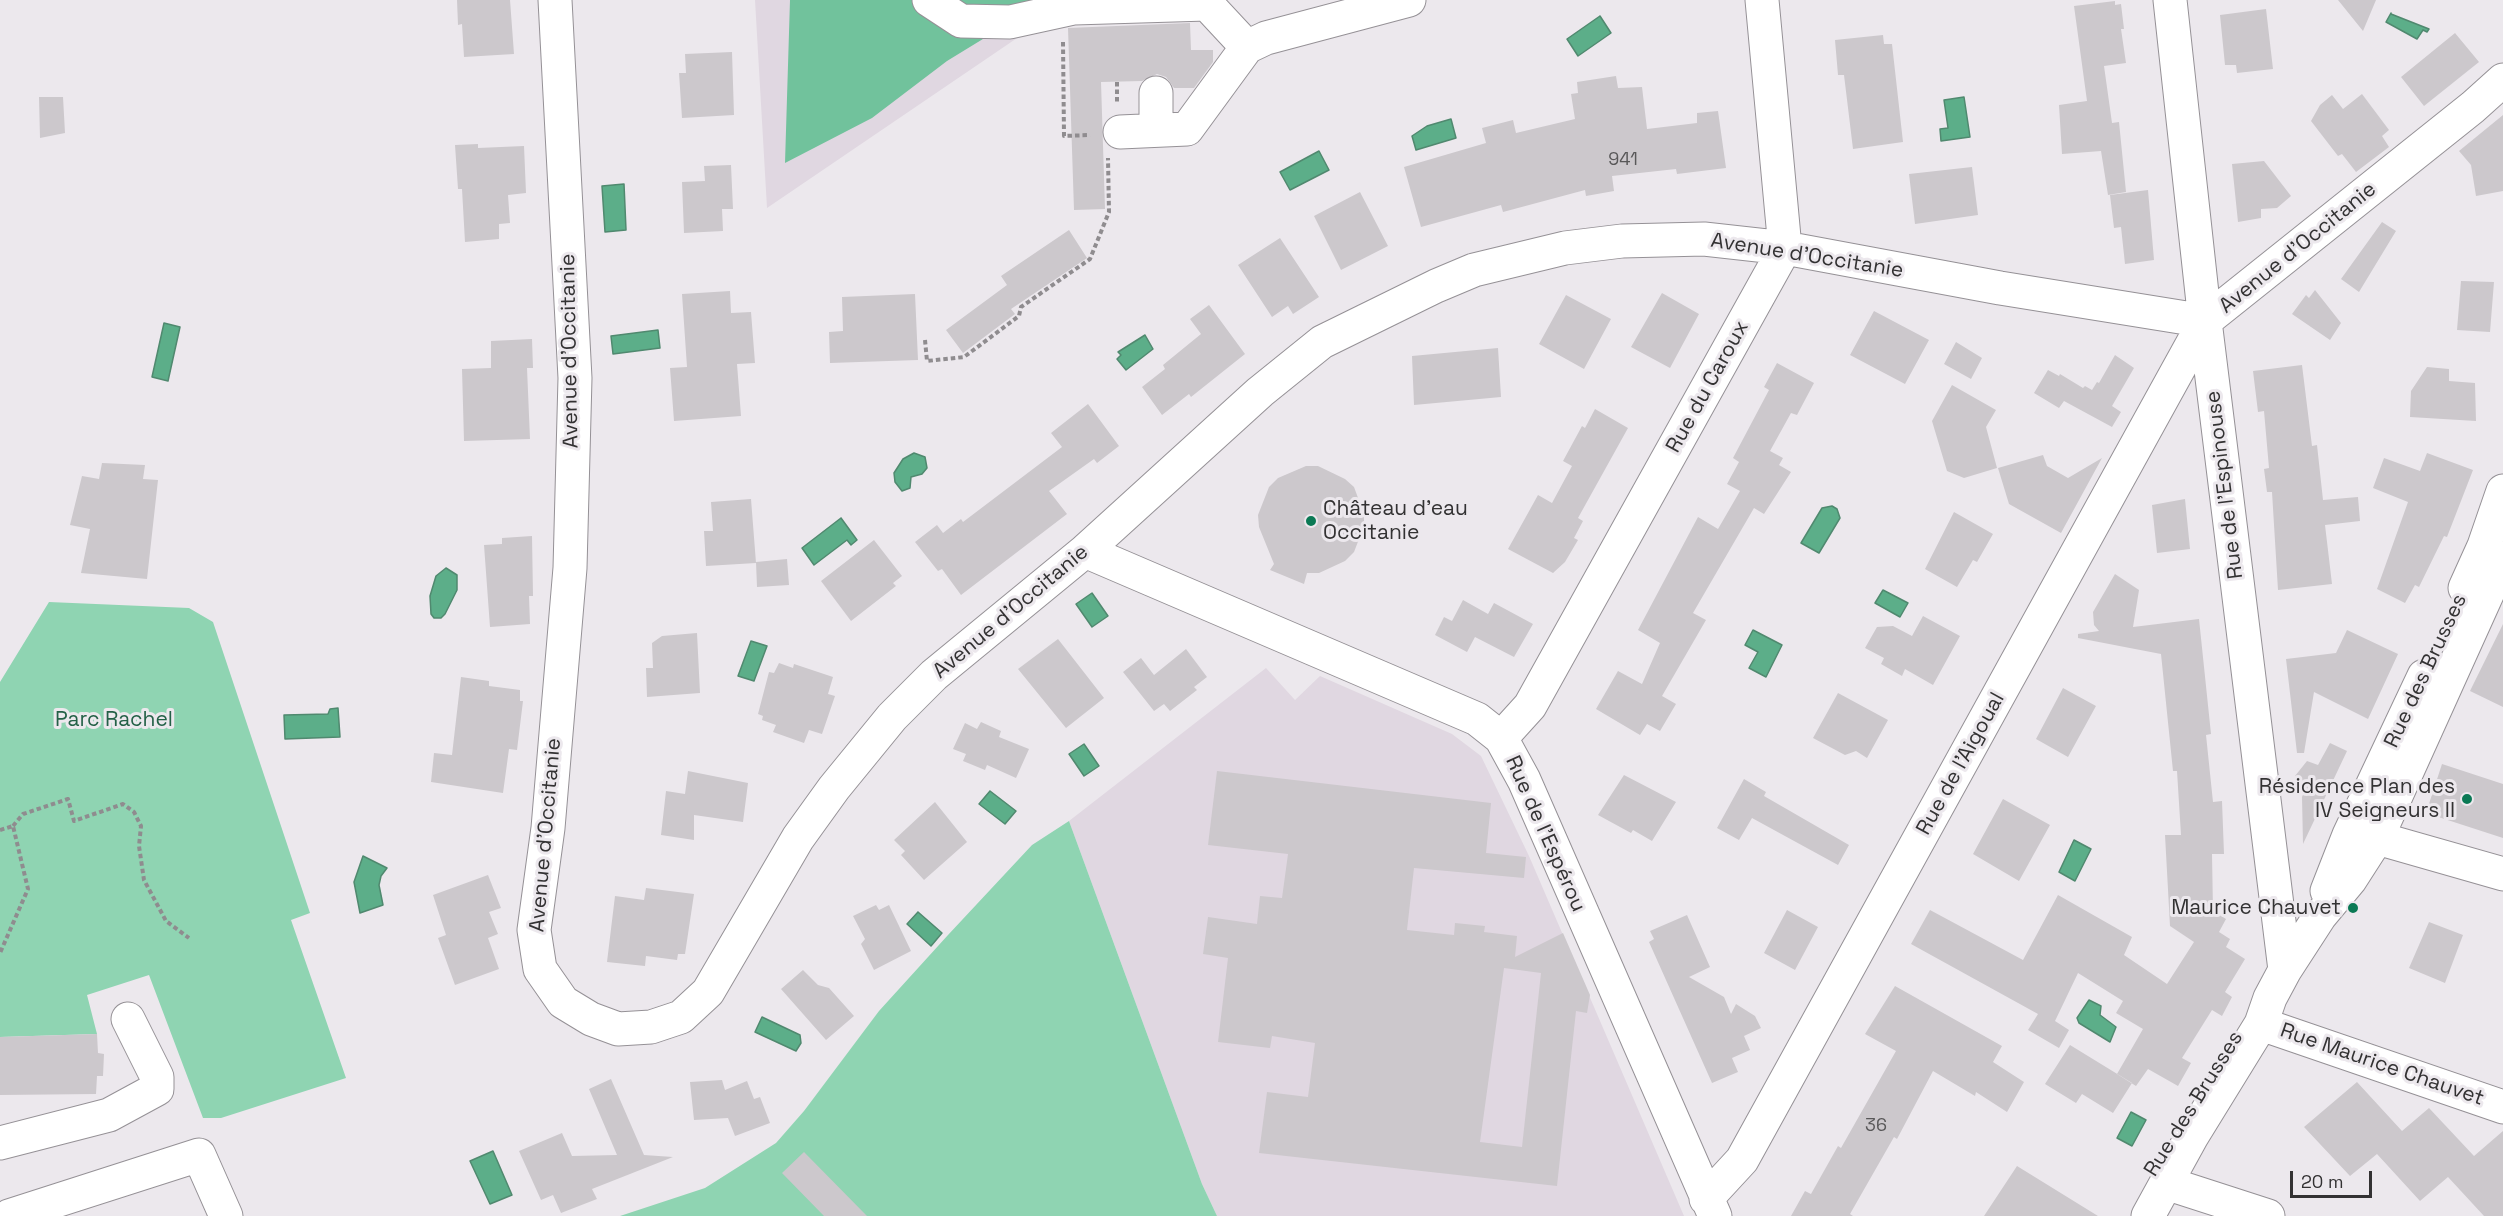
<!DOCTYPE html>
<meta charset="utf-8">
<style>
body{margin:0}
#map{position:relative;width:2503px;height:1216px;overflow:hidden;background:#ece8ed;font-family:"Space Grotesk",sans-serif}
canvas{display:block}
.scale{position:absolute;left:2290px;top:1171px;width:82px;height:27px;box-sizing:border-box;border:3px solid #333233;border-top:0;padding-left:8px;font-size:18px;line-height:21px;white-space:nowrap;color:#333233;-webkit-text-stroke:4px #ece8ed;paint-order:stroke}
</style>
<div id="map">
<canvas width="2503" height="1216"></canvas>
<div class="scale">20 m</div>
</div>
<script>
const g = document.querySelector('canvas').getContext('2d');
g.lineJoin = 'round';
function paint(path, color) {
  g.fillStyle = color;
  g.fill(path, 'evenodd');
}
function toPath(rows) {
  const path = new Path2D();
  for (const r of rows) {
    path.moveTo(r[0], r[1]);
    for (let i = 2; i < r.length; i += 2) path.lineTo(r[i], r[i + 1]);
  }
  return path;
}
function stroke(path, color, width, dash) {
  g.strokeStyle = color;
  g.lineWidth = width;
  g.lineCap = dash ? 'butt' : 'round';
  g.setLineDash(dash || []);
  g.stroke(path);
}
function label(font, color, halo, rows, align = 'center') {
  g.font = font + ' "Space Grotesk",sans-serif';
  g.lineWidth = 6;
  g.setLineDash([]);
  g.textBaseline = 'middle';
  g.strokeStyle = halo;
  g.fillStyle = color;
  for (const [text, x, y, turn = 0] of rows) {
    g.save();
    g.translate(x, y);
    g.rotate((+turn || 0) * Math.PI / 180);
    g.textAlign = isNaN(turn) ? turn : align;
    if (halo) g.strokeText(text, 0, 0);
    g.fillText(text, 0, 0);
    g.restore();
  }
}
const built = toPath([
 [755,0,1073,0,767,208],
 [1266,668,1295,700,1320,676,1452,734,1481,756,1529,856,1684,1216,1217,1216,1202,1184,1069,821]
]);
const green = toPath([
 [49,602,189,608,213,622,310,913,291,920,346,1078,221,1118,203,1118,149,975,87,995,97,1034,0,1037,0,682],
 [1069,821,1202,1184,1217,1216,620,1216,705,1188,776,1143,804,1111,879,1011,948,935,1032,845]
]);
const forest = toPath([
 [790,0,1039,0,1045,1,947,61,872,118,785,163]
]);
const water = toPath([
 [2391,13,2391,14,2429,29,2427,32,2423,30,2417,39,2386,22,2391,13],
 [1600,16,1611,33,1578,56,1567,39,1600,16],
 [1964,97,1970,137,1941,141,1940,129,1948,128,1944,100,1964,97],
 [1451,119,1456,138,1416,150,1412,136,1427,126,1451,119],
 [1319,151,1329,170,1290,190,1280,172,1319,151],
 [624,184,626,230,605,232,602,186,624,184],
 [164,323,180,327,168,381,152,377,164,323],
 [658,330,660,348,613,354,611,336,658,330],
 [1145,335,1153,349,1126,370,1117,359,1121,355,1118,352,1145,335],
 [914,453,925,457,927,468,922,474,911,477,910,488,902,491,895,482,894,473,903,459,914,453],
 [1832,506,1837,509,1840,518,1819,553,1801,543,1822,508,1832,506],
 [841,518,857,540,851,545,847,540,814,565,802,548,841,518],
 [446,568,457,575,457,590,445,614,441,618,434,618,431,614,430,596,436,576,446,568],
 [1883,590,1908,603,1900,617,1875,603,1883,590],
 [1092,593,1108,616,1092,627,1076,604,1092,593],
 [1753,630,1782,645,1766,677,1749,668,1758,652,1745,645,1753,630],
 [751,641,767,646,754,681,738,676,751,641],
 [338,708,340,737,285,739,284,715,328,714,330,709,338,708],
 [1084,744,1099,766,1084,776,1069,754,1084,744],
 [990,791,1016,811,1005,824,979,804,990,791],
 [2074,840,2091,849,2075,881,2059,872,2074,840],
 [363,856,387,868,381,876,379,885,383,905,360,913,354,882,363,856],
 [918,912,942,933,931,946,907,924,918,912],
 [2089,1000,2101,1006,2100,1015,2116,1027,2110,1042,2079,1023,2077,1018,2089,1000],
 [762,1017,800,1035,801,1043,796,1051,755,1032,762,1017],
 [2131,1112,2146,1120,2132,1146,2117,1138,2131,1112],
 [493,1151,512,1195,490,1204,470,1161,493,1151]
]);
const building = toPath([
 [457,0,510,0,514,54,464,57,462,24,458,25],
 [2338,0,2376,0,2363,31],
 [2115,1,2115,5,2121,4,2124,29,2121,29,2126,63,2104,66,2112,123,2119,122,2126,192,2108,195,2101,151,2062,154,2059,105,2087,101,2074,6],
 [2266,9,2273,69,2237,73,2236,65,2225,65,2220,15],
 [1190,23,1191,50,1213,50,1213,62,1194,88,1174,88,1166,77,1157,74,1142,81,1101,82,1105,209,1074,210,1068,28],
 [2455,33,2479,62,2424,106,2401,77],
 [1883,35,1884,44,1892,44,1903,142,1853,149,1844,75,1838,75,1835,40],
 [732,52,734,115,682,118,679,73,686,73,685,54],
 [1616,76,1618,88,1642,87,1647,129,1697,123,1697,113,1718,111,1726,168,1677,174,1676,169,1612,176,1614,191,1586,196,1585,190,1503,212,1501,205,1421,227,1404,167,1486,143,1482,128,1513,120,1516,133,1575,119,1571,94,1578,93,1577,82],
 [2362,94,2389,130,2382,136,2389,147,2356,172,2342,154,2338,156,2311,121,2320,105,2332,95,2343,109],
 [39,97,63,97,65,133,40,138],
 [2503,115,2503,191,2476,196,2471,165,2459,151],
 [478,144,478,148,524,146,526,193,508,195,510,223,499,224,499,239,465,242,462,189,458,189,455,145],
 [2264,161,2291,196,2277,208,2261,209,2261,218,2238,222,2232,164],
 [731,165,733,209,722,209,723,231,684,233,682,182,705,181,704,166],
 [1972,167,1978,215,1915,224,1909,174],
 [2148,190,2154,260,2125,264,2121,227,2114,228,2110,195],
 [1360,192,1388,246,1341,270,1314,216],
 [2382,222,2396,231,2359,292,2341,279],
 [1069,230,1087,258,1011,309,1015,314,963,353,946,330,1007,285,1001,276],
 [1280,238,1319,297,1293,314,1288,306,1272,317,1238,265],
 [2461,281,2494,282,2490,332,2457,330],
 [2315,290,2341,323,2330,340,2292,314,2306,295,2309,298],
 [730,291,731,313,751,312,755,363,737,364,741,416,674,421,670,368,687,367,682,294],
 [1662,293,1699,314,1670,368,1631,347],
 [915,294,918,360,830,363,829,332,843,331,842,297],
 [1566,295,1611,319,1584,369,1539,344],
 [1209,305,1245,354,1191,397,1189,394,1162,415,1142,387,1165,369,1163,365,1201,334,1190,319],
 [1874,311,1929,340,1905,384,1850,355],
 [532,339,533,368,527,368,530,439,464,441,462,369,491,368,491,341],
 [1956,342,1982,358,1971,379,1944,364],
 [1498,348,1501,397,1414,405,1412,356],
 [2115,355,2134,368,2112,406,2121,412,2112,427,2064,401,2059,408,2034,393,2048,370,2059,376,2060,374,2083,388,2085,386,2092,390,2097,382,2099,383],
 [1777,363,1814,383,1797,415,1791,413,1770,451,1783,458,1779,465,1791,472,1764,514,1754,508,1693,613,1706,620,1662,696,1676,704,1660,731,1647,724,1640,735,1596,709,1618,671,1642,684,1660,643,1638,630,1698,517,1718,529,1740,491,1727,484,1739,462,1733,458,1769,390,1764,387],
 [2302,365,2312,446,2317,445,2323,500,2358,497,2360,521,2325,525,2332,584,2278,590,2272,492,2267,492,2264,469,2269,468,2264,411,2258,412,2253,371],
 [2427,367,2449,369,2449,381,2475,383,2476,421,2410,417,2411,391],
 [1952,385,1996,410,1986,427,1997,468,1964,478,1947,471,1932,421],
 [1088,404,1119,446,1097,463,1094,459,1049,491,1067,514,961,595,942,569,938,571,915,542,937,525,943,533,961,519,963,522,1062,447,1051,433],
 [1595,409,1628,428,1578,518,1583,521,1574,538,1578,540,1565,562,1553,573,1508,549,1538,495,1552,503,1572,466,1563,461,1582,426,1585,428],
 [2427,453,2473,470,2447,537,2444,536,2419,587,2415,585,2405,603,2377,589,2408,502,2373,488,2384,458,2420,471],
 [2043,455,2047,466,2068,478,2102,458,2061,533,2009,504,1998,468],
 [102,463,145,465,143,479,158,480,147,579,81,573,90,529,70,525,82,476,99,479],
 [1306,466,1318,466,1345,479,1354,487,1364,514,1364,526,1354,552,1345,561,1319,573,1307,573,1304,584,1270,570,1274,564,1259,527,1258,515,1269,487,1278,478],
 [751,499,756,563,706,566,704,531,713,531,711,502],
 [2185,499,2190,549,2157,553,2152,505],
 [1954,512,1993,534,1977,562,1973,560,1957,587,1925,569],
 [532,536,533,596,529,596,530,624,490,627,484,545,502,544,502,538],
 [874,540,902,576,893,583,896,586,851,621,821,581],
 [787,559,789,585,757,587,756,562],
 [2115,574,2139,590,2133,627,2199,619,2211,734,2206,735,2213,802,2222,801,2224,854,2212,854,2213,911,2226,919,2219,932,2230,939,2226,947,2245,959,2225,992,2232,997,2222,1016,2212,1010,2182,1058,2191,1063,2178,1086,2148,1069,2136,1086,2117,1074,2143,1029,2116,1013,2123,1001,2078,973,2055,1021,2069,1030,2059,1048,2028,1030,2038,1014,1911,944,1930,910,2023,960,2058,895,2132,937,2124,955,2167,984,2194,942,2170,926,2165,835,2181,835,2177,771,2173,771,2161,654,2078,638,2078,634,2099,631,2094,625,2093,612],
 [1463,600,1488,614,1494,603,1533,624,1514,657,1475,637,1467,652,1435,635,1444,617,1452,621],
 [1923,616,1960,636,1933,685,1905,669,1902,676,1881,664,1884,658,1865,648,1877,627,1893,626,1912,636],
 [2503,624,2503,707,2470,691],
 [2347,630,2398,654,2368,719,2314,692,2304,753,2297,753,2286,659,2336,653],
 [697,633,700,693,647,697,646,668,653,668,652,643,662,636],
 [1058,639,1104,698,1066,728,1018,669],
 [1186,649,1207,677,1194,687,1197,690,1170,711,1164,704,1154,711,1123,672,1141,658,1154,675],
 [779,663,793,668,794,664,833,677,828,694,835,696,822,734,809,730,804,743,773,732,776,725,762,720,763,716,758,714,769,672,774,673],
 [461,677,489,681,489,686,520,690,520,701,523,701,517,750,509,749,503,793,431,782,434,753,452,755],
 [2063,688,2096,706,2068,757,2036,739],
 [1838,693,1888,720,1867,758,1856,751,1845,755,1813,738],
 [981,722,1001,731,999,737,1029,749,1016,778,987,765,985,770,963,761,966,754,953,749,965,723,977,729],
 [2330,743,2347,751,2303,844,2302,797,2305,790,2295,776,2307,761,2318,765],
 [2442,764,2503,784,2503,838,2426,813],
 [688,771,748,783,743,822,694,815,694,840,661,835,666,791,685,794],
 [1217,771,1491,803,1486,853,1526,857,1524,878,1414,868,1407,930,1454,935,1455,923,1485,926,1484,932,1517,936,1515,957,1563,933,1590,995,1587,1013,1576,1011,1557,1186,1259,1153,1267,1092,1308,1097,1315,1043,1272,1036,1270,1048,1218,1042,1228,958,1203,954,1208,917,1257,924,1260,896,1282,898,1288,854,1208,845],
 [1504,968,1541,973,1522,1147,1480,1142],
 [1624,775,1676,802,1652,841,1633,830,1631,833,1598,815],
 [1744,779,1766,792,1764,796,1849,845,1838,865,1752,818,1739,840,1717,828],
 [2003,799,2050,825,2019,881,1973,854],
 [935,802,967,842,924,880,901,855,905,851,894,840],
 [488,875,501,908,489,912,498,934,488,938,499,969,455,985,438,938,446,935,433,895],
 [646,888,694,894,685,954,678,954,677,960,646,956,645,966,607,962,615,896,644,900],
 [876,905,879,910,889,905,911,951,874,970,861,944,865,939,853,916],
 [1787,910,1818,927,1795,970,1764,953],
 [1687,915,1710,967,1689,977,1724,997,1731,1014,1736,1004,1755,1016,1761,1028,1744,1036,1750,1050,1732,1058,1738,1072,1712,1083,1649,942,1654,939,1650,931],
 [2429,922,2463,935,2445,983,2409,968],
 [803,970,818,985,829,988,854,1016,826,1040,781,989],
 [1895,986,2002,1046,1993,1062,2024,1082,2007,1112,1976,1092,1975,1096,1933,1071,1897,1139,1894,1137,1850,1214,1853,1216,1791,1216,1805,1191,1811,1194,1838,1146,1841,1148,1896,1051,1865,1034],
 [97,1034,98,1053,104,1054,103,1076,97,1076,96,1094,0,1095,0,1037],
 [2070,1045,2132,1083,2113,1113,2082,1094,2076,1103,2045,1084],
 [611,1079,644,1155,673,1157,592,1189,597,1199,561,1213,553,1195,541,1200,519,1151,562,1133,572,1156,617,1155,589,1089],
 [722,1080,725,1090,747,1081,754,1099,760,1097,770,1123,735,1136,728,1118,694,1120,690,1082],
 [2357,1082,2402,1131,2429,1108,2474,1156,2503,1131,2503,1216,2484,1216,2448,1177,2420,1201,2377,1154,2350,1176,2304,1127],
 [804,1152,867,1216,824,1216,782,1173],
 [2017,1166,2098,1216,1984,1216]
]);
const path = toPath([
 [1063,42,1064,136,1090,135],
 [1117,82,1117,102],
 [925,340,927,361,964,357,1019,316,1021,307,1090,259,1109,212,1108,158],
 [13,826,23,814,68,799,74,821,123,804,134,812,141,826,139,846,144,880,166,921,189,938],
 [0,830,13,826,28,889,0,953]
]);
const minor = toPath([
 [555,0,575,378,570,568,548,828,534,930,540,969,563,1002,591,1019,618,1029,651,1027,681,1017,708,992,798,838,834,788,892,717,934,675,1085,551,1260,392,1322,342,1436,286,1474,270,1565,248,1622,241,1704,239,1785,248,2000,288,2205,321],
 [929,0,961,21,1010,22,1074,8,1207,4,1247,47,1266,38,1409,0],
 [2170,0,2205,321,2285,970],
 [1156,93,1156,130],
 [1120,132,1187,129,1247,47],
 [1085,551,1477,719,1501,738,1524,780,1715,1216],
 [2465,588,2484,546,2503,491],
 [1501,738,1530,706,1785,248,1762,0],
 [2377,838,2503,874],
 [2327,891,2349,835,2424,676],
 [2261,1024,2503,1107],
 [0,1143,109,1115,157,1089,157,1077,128,1019],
 [2166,1183,2268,1216],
 [1706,1199,1742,1160,2205,321,2473,107,2503,80],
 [9,1216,199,1155,226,1216],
 [2148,1216,2192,1136,2261,1024,2270,998,2285,970,2320,916,2350,880,2377,838,2503,559]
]);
const markers = [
 [1311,521,6,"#0a7954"],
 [2467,799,6,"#0a7954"],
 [2353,908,6,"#0a7954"]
];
const numberNames = [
 ["941",1623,160],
 ["36",1876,1126]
];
const streetNames = [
 ["Avenue d'Occitanie",2298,248,-39],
 ["Avenue d'Occitanie",1807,256,9],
 ["Avenue d'Occitanie",570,351,-91],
 ["Rue du Caroux",1708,387,-61],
 ["Rue de l'Espinouse",2225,485,-97],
 ["Avenue d'Occitanie",1011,612,-40],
 ["Rue des Brusses",2426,671,-65],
 ["Rue de l'Aigoual",1961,764,-61],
 ["Rue de l'Espérou",1545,834,66],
 ["Avenue d'Occitanie",546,835,-85],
 ["Rue Maurice Chauvet",2382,1065,19],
 ["Rue des Brusses",2194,1104,-58]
];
const poiNames = [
 ["Château d'eau",1323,509,"left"],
 ["Occitanie",1323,533,"left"],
 ["Résidence Plan des",2455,787],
 ["IV Seigneurs II",2455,811],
 ["Maurice Chauvet",2341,908]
];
const parkNames = [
 ["Parc Rachel",114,720]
];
paint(built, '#e0d7e1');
paint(green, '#8fd4b2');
paint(forest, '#71c29c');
paint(water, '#5cae89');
stroke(water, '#50896f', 1.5);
paint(building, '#ccc8cc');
stroke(minor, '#959196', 35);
stroke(path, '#8f8c8f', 4, [4.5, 3]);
stroke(minor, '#fff', 33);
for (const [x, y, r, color] of markers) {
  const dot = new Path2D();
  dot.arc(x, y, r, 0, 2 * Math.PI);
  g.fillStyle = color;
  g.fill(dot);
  stroke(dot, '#ece8ed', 2);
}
label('18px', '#595859', null, numberNames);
label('21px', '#333233', '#ece8ed', streetNames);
label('21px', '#333233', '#ece8ed', poiNames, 'right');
label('21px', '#246147', '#ece8ed', parkNames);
</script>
